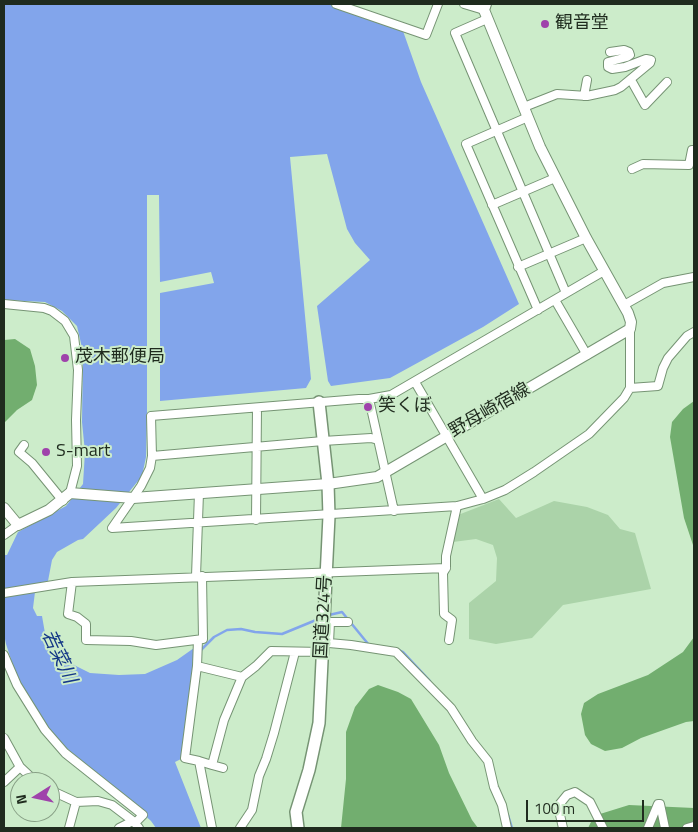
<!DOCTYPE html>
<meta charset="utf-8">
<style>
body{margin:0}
#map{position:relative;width:698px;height:832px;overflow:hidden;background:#ccecca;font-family:"Titillium Web",sans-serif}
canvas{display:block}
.frame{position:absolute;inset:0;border:5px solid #1f2b1e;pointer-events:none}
.north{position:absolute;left:10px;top:772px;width:50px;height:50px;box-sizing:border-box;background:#ccecca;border:1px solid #879f85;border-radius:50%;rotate:260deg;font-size:14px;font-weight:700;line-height:20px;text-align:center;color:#1f2b1e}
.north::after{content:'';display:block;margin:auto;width:18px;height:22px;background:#9f42ab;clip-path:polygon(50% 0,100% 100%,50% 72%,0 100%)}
.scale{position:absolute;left:526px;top:800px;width:118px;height:22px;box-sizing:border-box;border:2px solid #1f2b1e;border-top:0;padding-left:6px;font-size:15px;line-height:18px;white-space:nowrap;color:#1f2b1e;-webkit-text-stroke:4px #ccecca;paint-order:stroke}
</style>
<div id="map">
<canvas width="698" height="832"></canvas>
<div class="frame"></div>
<div class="north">N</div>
<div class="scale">100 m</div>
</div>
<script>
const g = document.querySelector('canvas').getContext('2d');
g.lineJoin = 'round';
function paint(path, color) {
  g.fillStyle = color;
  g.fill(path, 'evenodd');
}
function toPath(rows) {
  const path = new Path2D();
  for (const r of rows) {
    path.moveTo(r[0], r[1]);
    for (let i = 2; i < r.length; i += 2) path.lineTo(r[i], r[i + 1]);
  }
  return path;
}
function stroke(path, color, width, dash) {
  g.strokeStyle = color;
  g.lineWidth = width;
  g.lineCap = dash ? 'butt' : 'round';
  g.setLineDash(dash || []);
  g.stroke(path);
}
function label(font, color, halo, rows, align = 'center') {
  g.font = font + ' "Titillium Web","Noto Sans JP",sans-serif';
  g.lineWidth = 4;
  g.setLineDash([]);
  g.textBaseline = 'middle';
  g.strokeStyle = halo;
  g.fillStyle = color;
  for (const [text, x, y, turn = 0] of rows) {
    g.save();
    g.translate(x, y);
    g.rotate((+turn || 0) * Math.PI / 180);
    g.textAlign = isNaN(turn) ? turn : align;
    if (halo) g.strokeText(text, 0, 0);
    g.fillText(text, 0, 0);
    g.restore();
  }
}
const green = toPath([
 [499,499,516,518,554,501,587,507,608,515,620,529,635,533,651,589,563,605,532,638,496,644,469,639,469,603,496,581,497,558,493,545,476,539,453,542,458,515]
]);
const forest = toPath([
 [15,339,30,349,35,366,37,385,32,400,17,410,4,423,4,340],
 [694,401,694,548,684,518,670,437,672,422,683,409],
 [694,637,694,721,686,722,641,738,622,748,605,751,591,744,585,735,581,714,584,703,598,694,648,675,683,652],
 [378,685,398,692,411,699,439,745,449,773,472,820,478,828,341,828,346,779,346,732,355,707,369,689],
 [629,805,694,808,694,828,588,828,591,822,600,814]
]);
const water = toPath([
 [4,4,328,4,403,31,421,82,519,304,483,327,390,378,331,386,328,381,317,306,370,260,355,243,347,229,327,154,290,157,311,379,306,388,160,401,160,293,214,283,211,272,160,282,159,195,147,195,147,412,146,457,142,476,116,508,83,539,78,540,57,552,52,560,48,581,36,584,33,608,37,616,42,616,46,639,53,651,76,666,90,673,119,675,145,674,177,660,194,648,195,660,183,758,175,762,201,828,156,828,151,821,115,789,63,745,43,723,17,678,6,644,4,634,4,555,7,555,18,532,66,506,83,484,85,452,82,422,83,352,77,326,62,311,45,302,4,300]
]);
const stream = toPath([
 [329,615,342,612,369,645],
 [399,650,403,652,430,681],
 [200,651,214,637,227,630,241,629,255,632,282,634,321,618],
 [508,815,512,828]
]);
const minor = toPath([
 [336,4,426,35,438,4],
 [464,4,484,10],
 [487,19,455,33,566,293],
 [631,80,645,105,667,82],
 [584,96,587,80],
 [524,107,557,94,587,96,615,90,621,87,650,63,651,60,646,59,625,67,612,69,608,67,608,62,627,57,630,55,629,52,624,50,610,52],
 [528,117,466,144,538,310],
 [632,169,643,164,689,165,692,150,694,150],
 [492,205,555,178],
 [518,267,586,238],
 [604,271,391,395,369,399,359,399,151,416,152,456,150,468,141,486,112,528,457,506,483,499,505,490,534,472,589,434,624,398,630,388,630,329],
 [555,300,587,355],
 [4,304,44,308,52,311,65,321,74,336,78,370,76,420,77,466,70,493],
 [624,305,663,283,694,277],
 [415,382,483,499],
 [630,388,658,386,663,368,668,358,687,336,694,332],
 [369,399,394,511],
 [24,445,19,452,32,463,63,501],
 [152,456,323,441,371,438,378,440],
 [256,520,257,408],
 [4,535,18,525],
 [446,568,443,573,444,614,452,620,449,640],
 [196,576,199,493],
 [72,582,68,614,77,617,86,624,86,640,131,641,156,645,203,639,202,576],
 [4,593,72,582,446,568,446,556,457,506],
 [323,622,330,622,329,643,351,645,396,652,451,708,472,741,488,761,494,787,502,805,507,828],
 [330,622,348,622],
 [198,640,197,666,185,758,199,761,212,828],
 [4,655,17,685,45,730,65,753,143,815,135,823],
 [197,666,242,677],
 [4,738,20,767,36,782],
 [199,761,212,765,224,720,242,677,256,666,271,651,322,652],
 [212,765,223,768],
 [4,782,20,767],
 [50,790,76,802,98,801,112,805,133,821,139,828],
 [69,828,76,802],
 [119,828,133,821],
 [240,828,252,810,259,776,266,759,274,733,295,652],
 [563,828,558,806,567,795,575,792,590,802,603,828],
 [648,828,658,804,660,804,665,828],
 [687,828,694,826]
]);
const major = toPath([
 [4,508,18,525,49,510,70,493,133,498,328,484,377,477,630,329,631,322,628,313,586,238,540,147,484,10,486,4]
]);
const highway = toPath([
 [298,828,296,812,309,770,319,723,329,516,328,484,319,402]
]);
const markers = [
 [545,24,5,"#9f42ab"],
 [65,358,5,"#9f42ab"],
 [368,407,5,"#9f42ab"],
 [46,452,5,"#9f42ab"]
];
const poiNames = [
 ["観音堂",555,24],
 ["茂木郵便局",75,358],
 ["笑くぼ",378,407],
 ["S-mart",56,452]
];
const streetNames = [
 ["野母崎宿線",490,411,-30],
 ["国道324号",324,617,-87]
];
const waterNames = [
 ["若菜川",58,657,65]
];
paint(green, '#abd3a9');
paint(forest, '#72ae6f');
paint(water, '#82a5eb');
stroke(stream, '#82a5eb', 2.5);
stroke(minor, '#769474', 10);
stroke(major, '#769474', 12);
stroke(highway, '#769474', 14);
stroke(minor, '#fff', 8);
stroke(major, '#fff', 10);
stroke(highway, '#fff', 11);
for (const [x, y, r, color] of markers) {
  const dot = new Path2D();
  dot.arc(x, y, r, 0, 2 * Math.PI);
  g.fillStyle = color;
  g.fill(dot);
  stroke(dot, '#ccecca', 2);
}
label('18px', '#1f2b1e', '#ccecca', poiNames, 'left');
label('18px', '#1f2b1e', '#ccecca', streetNames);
label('italic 19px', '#153887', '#ccecca', waterNames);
</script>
